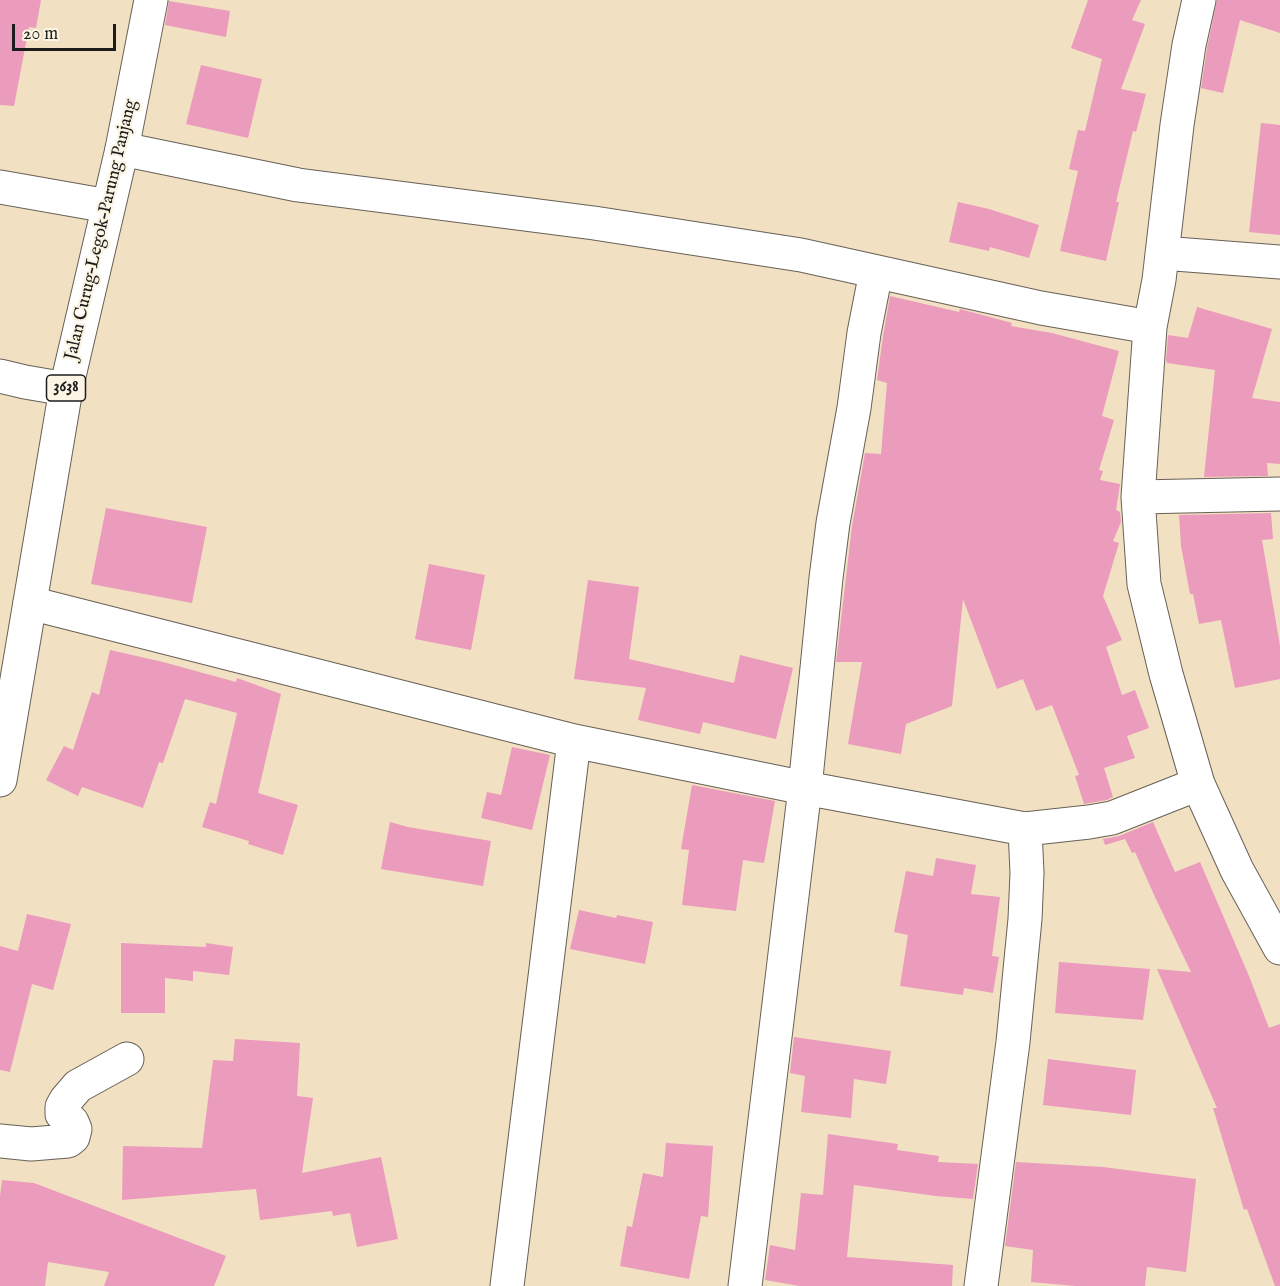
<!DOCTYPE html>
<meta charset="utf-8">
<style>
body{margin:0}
#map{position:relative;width:1280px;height:1286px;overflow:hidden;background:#f2e0c3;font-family:"IM FELL English",serif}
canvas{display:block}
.scale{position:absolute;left:12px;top:24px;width:104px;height:27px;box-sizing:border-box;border:3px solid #1c1c1c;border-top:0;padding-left:8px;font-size:18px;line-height:21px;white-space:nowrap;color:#1c1c1c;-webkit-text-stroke:4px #fcf5e5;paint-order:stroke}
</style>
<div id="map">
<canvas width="1280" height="1286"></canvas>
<div class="scale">20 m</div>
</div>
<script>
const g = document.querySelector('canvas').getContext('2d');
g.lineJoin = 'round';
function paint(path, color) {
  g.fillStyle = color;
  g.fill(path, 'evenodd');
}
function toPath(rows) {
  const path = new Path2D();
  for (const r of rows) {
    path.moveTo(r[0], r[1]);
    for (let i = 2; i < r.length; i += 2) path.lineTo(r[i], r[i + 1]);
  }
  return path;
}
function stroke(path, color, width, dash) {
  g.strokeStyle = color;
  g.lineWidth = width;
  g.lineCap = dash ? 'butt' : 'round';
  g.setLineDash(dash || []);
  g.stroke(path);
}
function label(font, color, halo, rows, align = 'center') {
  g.font = font + ' "IM FELL English",serif';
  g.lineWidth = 4.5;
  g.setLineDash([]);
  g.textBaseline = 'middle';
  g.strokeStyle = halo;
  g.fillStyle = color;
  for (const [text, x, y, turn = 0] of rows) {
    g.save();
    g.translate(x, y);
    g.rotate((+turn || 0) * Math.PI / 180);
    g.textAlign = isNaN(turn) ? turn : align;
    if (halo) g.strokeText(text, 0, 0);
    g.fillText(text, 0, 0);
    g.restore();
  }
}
const building = toPath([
 [0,0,41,0,36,28,29,27,14,106,0,105],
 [1088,0,1141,0,1132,20,1145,24,1121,89,1146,94,1136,132,1133,131,1116,202,1119,202,1106,261,1060,251,1078,171,1069,169,1078,130,1085,131,1102,59,1071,48],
 [1217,0,1280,0,1280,33,1240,20,1223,93,1201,88,1207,48],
 [169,1,230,11,226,37,165,25],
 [201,65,262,79,248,138,186,124],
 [1261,123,1280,125,1280,235,1249,232],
 [958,202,989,209,1039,225,1029,258,990,247,989,251,949,242],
 [890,296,959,312,960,309,1012,323,1011,326,1052,333,1119,351,1102,416,1114,420,1099,470,1103,471,1100,480,1120,484,1116,510,1120,512,1121,522,1113,541,1119,543,1103,596,1122,640,1106,647,1122,695,1135,690,1149,728,1127,736,1135,758,1104,768,1113,797,1107,800,1084,804,1075,776,1079,775,1052,705,1036,711,1023,679,997,689,963,599,952,706,906,724,901,754,848,744,862,662,836,662,852,526,865,453,881,454,887,383,877,380,883,336],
 [1197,307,1272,329,1252,398,1280,402,1280,464,1267,463,1268,476,1204,477,1215,370,1167,363,1166,360,1168,335,1188,338],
 [106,508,207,527,192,603,91,584],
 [1271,513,1273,539,1262,540,1280,646,1280,679,1235,688,1221,620,1199,624,1193,594,1190,594,1181,546,1179,515],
 [429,564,485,575,471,650,415,639],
 [588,580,639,587,629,659,734,683,740,655,793,668,776,739,703,722,700,734,638,720,646,688,574,679],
 [110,650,163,662,236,682,237,678,281,694,258,793,298,805,283,855,248,844,249,841,202,827,210,802,216,804,237,713,185,699,163,763,159,762,143,808,82,787,78,796,46,780,64,746,73,750,92,692,99,695],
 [512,747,550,755,532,830,481,818,487,792,501,795],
 [692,785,775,801,764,863,743,860,736,911,682,905,689,850,681,849],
 [390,822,408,827,491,841,483,886,381,869],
 [1153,822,1175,872,1200,862,1249,976,1269,1028,1280,1024,1280,1286,1275,1286,1247,1209,1244,1210,1213,1108,1217,1108,1157,969,1191,972,1155,897,1135,852,1132,853,1125,839,1105,845,1103,839,1119,836],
 [936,858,976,865,971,894,1000,897,992,956,999,957,993,993,964,988,963,995,900,986,908,935,894,932,906,871,933,876],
 [579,910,616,918,617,915,653,922,645,964,570,949],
 [27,914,71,924,53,990,32,984,10,1072,0,1070,0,946,18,951],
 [121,943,206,947,206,943,233,947,229,975,193,971,193,981,165,978,165,1013,121,1013],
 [1059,962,1150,969,1143,1020,1055,1013],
 [794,1037,891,1051,886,1084,854,1079,851,1118,801,1112,805,1076,790,1073],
 [235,1039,300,1043,297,1096,313,1098,302,1173,381,1157,398,1239,357,1247,350,1213,333,1216,332,1211,260,1220,256,1189,122,1200,123,1146,202,1148,213,1060,233,1061],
 [1048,1059,1136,1070,1131,1115,1043,1105],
 [828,1134,898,1144,897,1150,939,1156,938,1162,978,1164,973,1199,936,1196,854,1185,847,1257,953,1265,952,1286,800,1286,765,1280,770,1245,795,1250,801,1193,823,1195],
 [666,1143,713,1146,708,1217,701,1216,689,1279,620,1266,627,1226,632,1227,643,1173,663,1177],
 [1016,1162,1103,1167,1196,1179,1186,1272,1147,1267,1145,1286,1076,1286,1031,1282,1033,1250,1005,1246],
 [2,1180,34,1183,226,1256,214,1286,104,1286,109,1272,48,1262,45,1286,0,1286,0,1196]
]);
const minor = toPath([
 [1199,0,1189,45,1177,125,1159,280,1150,327,1138,497,1144,584,1166,674,1198,784,1237,870,1280,948],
 [122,149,298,185,594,223,801,255,1041,308,1150,327],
 [0,187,108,206],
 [1162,253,1280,262],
 [0,376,25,382,66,389],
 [1138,497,1280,494],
 [30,603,574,741,805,788,1025,829,1027,873,1025,919,1013,1042,981,1286],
 [1025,829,1089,822,1112,818,1198,784],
 [0,1141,31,1144,68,1141,73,1137,75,1129,72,1122,62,1114,62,1107,66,1100,78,1086,127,1059],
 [507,1286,574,741],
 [745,1286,805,788,826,578,833,523,854,408,864,333,876,272]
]);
const primary = toPath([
 [0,780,66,389,122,149,151,0]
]);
const shields = [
 [66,388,39]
];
const shieldNames = [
 ["3638",66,388]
];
const streetNames = [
 ["Jalan Curug–Legok–Parung Panjang",102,230,-77]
];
paint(building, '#eb9bbc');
stroke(minor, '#676156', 35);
stroke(primary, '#676156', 35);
stroke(minor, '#fff', 33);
stroke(primary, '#fff', 33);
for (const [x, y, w] of shields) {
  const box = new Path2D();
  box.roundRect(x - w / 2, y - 13, w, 26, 4.5);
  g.fillStyle = '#fcf5e5';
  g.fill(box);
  stroke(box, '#1c1c1c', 1.5);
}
label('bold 16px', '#1c1c1c', null, shieldNames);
label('18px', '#1c1c1c', '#fcf5e5', streetNames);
</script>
